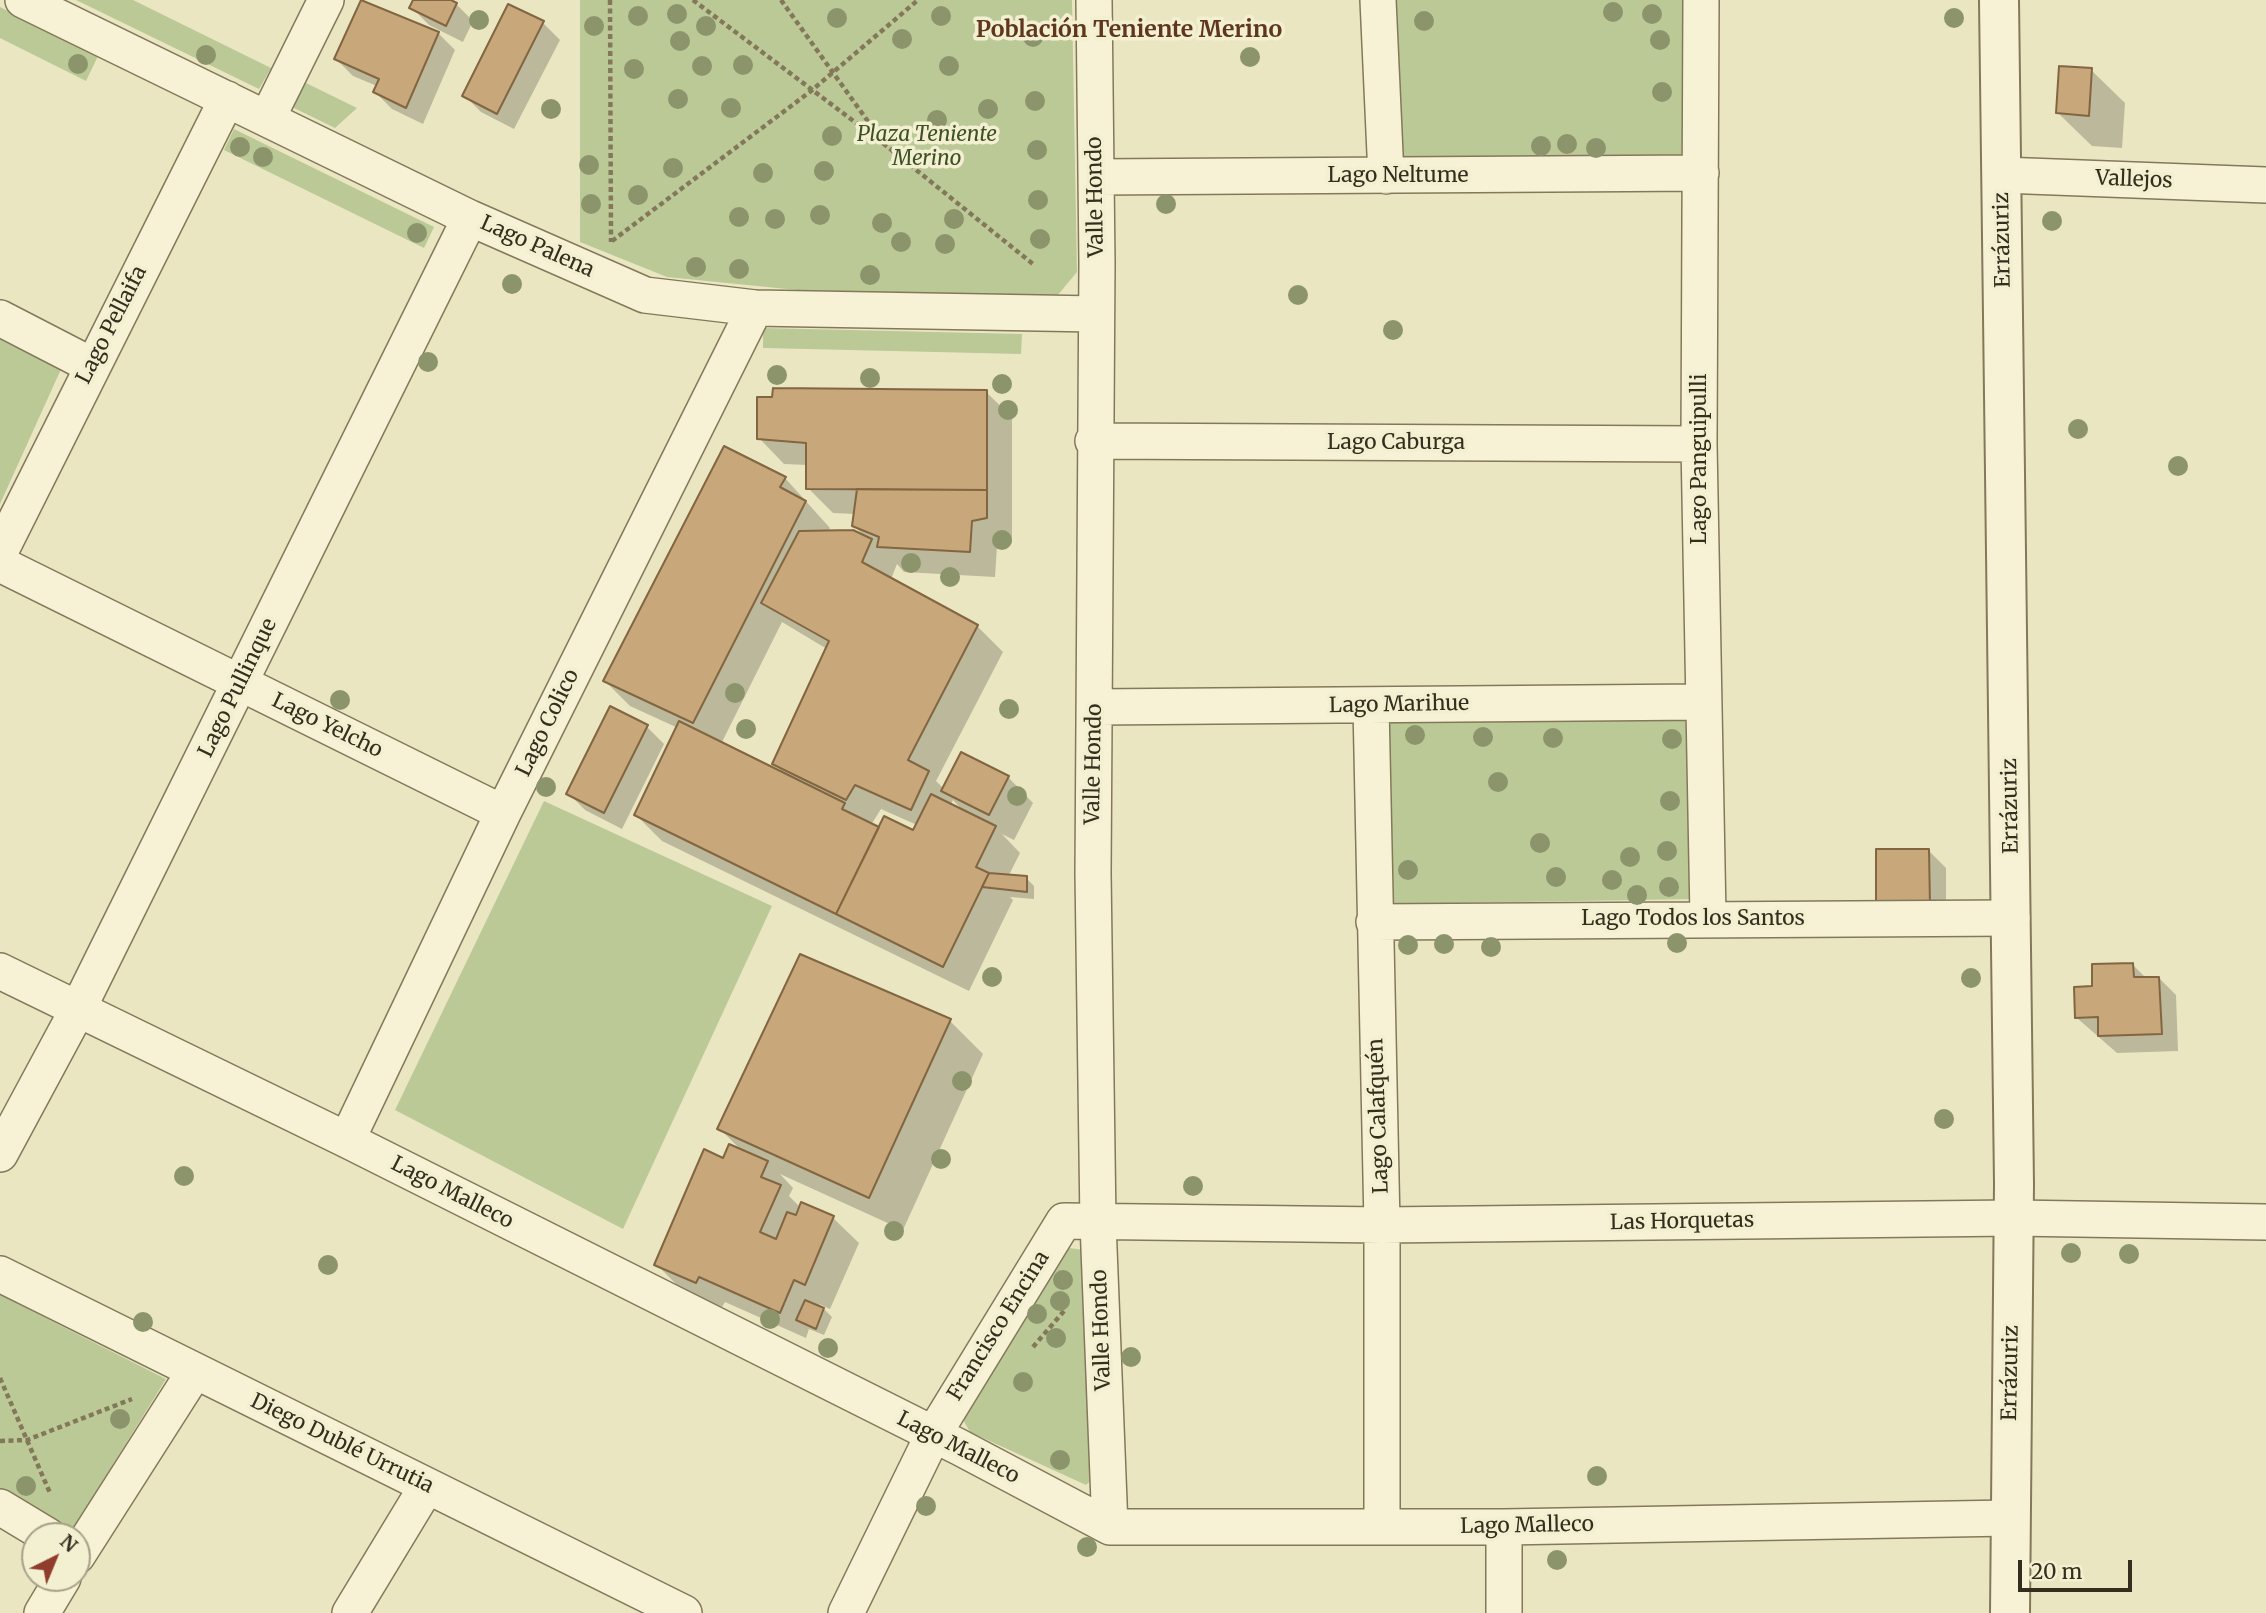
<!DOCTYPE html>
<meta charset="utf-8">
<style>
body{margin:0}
#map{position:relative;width:2266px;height:1613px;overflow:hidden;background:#ebe6c2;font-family:Merriweather,serif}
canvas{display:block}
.north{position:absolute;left:21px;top:1522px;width:70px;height:70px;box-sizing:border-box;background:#f3efd1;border:2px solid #a7a189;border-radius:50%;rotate:43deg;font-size:19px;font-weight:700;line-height:28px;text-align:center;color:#352d1e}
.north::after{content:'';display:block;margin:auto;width:24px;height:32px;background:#903d2d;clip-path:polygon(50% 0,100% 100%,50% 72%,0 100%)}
.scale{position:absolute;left:2018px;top:1560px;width:114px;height:32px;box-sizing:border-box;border:4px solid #352d1e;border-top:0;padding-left:9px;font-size:21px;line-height:24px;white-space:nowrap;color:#352d1e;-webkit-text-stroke:5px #f3efd1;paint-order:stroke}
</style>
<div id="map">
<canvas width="2266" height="1613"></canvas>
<div class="north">N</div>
<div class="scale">20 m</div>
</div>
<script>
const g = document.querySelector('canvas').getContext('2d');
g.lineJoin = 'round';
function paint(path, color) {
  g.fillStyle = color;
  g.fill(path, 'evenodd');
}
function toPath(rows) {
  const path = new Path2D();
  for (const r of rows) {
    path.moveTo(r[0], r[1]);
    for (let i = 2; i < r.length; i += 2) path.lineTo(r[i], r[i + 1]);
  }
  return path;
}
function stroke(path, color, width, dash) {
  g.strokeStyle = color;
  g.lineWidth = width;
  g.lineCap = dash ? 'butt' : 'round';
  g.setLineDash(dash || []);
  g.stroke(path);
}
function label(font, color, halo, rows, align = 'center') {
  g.font = font + ' Merriweather,serif';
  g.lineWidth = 7;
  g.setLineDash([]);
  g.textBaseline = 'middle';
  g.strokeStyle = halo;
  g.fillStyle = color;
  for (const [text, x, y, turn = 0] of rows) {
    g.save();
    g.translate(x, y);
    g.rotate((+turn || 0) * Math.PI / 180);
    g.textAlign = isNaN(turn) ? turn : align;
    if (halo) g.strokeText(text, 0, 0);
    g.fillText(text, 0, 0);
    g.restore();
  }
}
const green = toPath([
 [76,0,133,0,271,68,259,89],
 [580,0,1072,0,1077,272,1057,296,807,291,667,277,580,242],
 [1395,0,1687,0,1689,164,1398,166],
 [0,7,98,56,86,81,0,38],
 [304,82,357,108,335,128,292,107],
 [234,129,434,227,424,248,224,150],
 [763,328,1022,334,1021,354,763,348],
 [0,335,62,367,0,504],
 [1690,716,1697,899,1393,904,1385,719],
 [544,801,772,906,623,1229,395,1110],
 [1061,1247,1085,1250,1093,1478,1086,1485,970,1432,962,1418],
 [0,1295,166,1379,71,1532,0,1491]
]);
const shadow = toPath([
 [363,0,438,33,455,50,423,124,392,109,375,92,377,86,353,76,336,59],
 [415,0,446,0,456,4,473,21,463,42,429,25,412,8],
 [543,23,560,40,514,129,481,112,464,95],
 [2091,70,2125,103,2122,148,2092,146,2058,113],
 [986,392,1012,417,1012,543,997,546,995,577,904,572,897,564,891,579,977,626,1003,652,936,781,944,789,1008,777,1033,803,1014,840,1002,834,1020,853,1008,877,1026,878,1034,886,1034,899,1010,897,1013,900,969,991,662,841,636,815,678,728,630,706,605,681,785,478,830,528,828,532,865,537,853,525,855,514,833,513,808,488,808,465,784,464,759,438],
 [782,622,827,649,774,764,785,774,721,744],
 [953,800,963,811,951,804],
 [881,809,917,825,913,832,879,829,871,825],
 [610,708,647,727,664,744,622,829,585,810,568,793],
 [1877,851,1929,851,1946,868,1946,923],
 [2133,965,2147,979,2159,978,2176,995,2178,1051,2117,1053,2077,1018,2094,988],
 [950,1021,983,1054,903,1230,780,1174,793,1188,789,1196,801,1208,833,1218,859,1243,830,1309,819,1304,832,1317,824,1335,809,1329,806,1338,725,1302,722,1307,682,1290,657,1265,724,1160,742,1151,719,1128]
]);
const building = toPath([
 [361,0,439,32,406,108,373,92,379,79,334,59,361,0],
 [413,0,451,0,457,3,446,26,409,8,413,0],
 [508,4,544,21,497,114,462,96,508,4],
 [2059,66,2092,68,2089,116,2056,113,2059,66],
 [773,388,987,390,987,490,806,489,806,443,757,439,757,397,772,397,773,388],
 [724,446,786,477,780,487,806,501,693,723,603,681,724,446],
 [857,489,987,490,987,518,972,521,970,552,877,547,879,537,852,526,857,489],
 [853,530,872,539,862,562,978,625,908,760,929,771,911,810,855,785,846,800,772,764,829,641,761,603,799,531,853,530],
 [610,706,648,725,604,813,566,794,610,706],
 [679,721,845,803,842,809,879,827,836,914,634,815,679,721],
 [961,752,1009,776,989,815,941,791,961,752],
 [931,794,996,826,976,867,989,873,943,967,836,914,884,816,913,830,931,794],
 [1876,849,1929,849,1930,906,1876,906,1876,849],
 [989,873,1027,876,1027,892,982,887,989,873],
 [800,954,951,1019,869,1198,717,1129,800,954],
 [2133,963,2134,977,2159,977,2162,1034,2098,1036,2098,1017,2075,1018,2074,987,2092,986,2092,964,2133,963],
 [729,1144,768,1161,761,1177,781,1185,760,1232,776,1239,787,1212,796,1215,801,1202,834,1216,805,1285,794,1280,780,1313,699,1277,696,1283,654,1265,704,1149,723,1158,729,1144],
 [805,1300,824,1308,816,1329,796,1320,805,1300]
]);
const path = toPath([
 [610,0,611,242],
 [693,0,884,144,1033,264],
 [781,0,882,141],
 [612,241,811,91,918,0],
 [1033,1347,1064,1311],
 [0,1378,50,1493],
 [0,1441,27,1440,132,1399]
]);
const minor = toPath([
 [23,0,470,218,645,295,755,308,1096,314],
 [1094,0,1097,263,1093,873,1098,1223,1110,1527],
 [1378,0,1386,176],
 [1701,0,1699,444,1708,917],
 [267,119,326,0],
 [2002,175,2266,185],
 [1096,177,1701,173],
 [0,318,91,365],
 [1093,441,1699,444],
 [0,552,227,99],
 [0,564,503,813],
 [1371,706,1382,1225,1382,1526],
 [1095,707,1702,702],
 [1374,922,2012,918],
 [0,971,347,1140,959,1447,1110,1527,1504,1527,2009,1518],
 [347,1140,503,813,755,308],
 [0,1154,78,1009,470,218],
 [0,1274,684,1613],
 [0,1507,48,1536],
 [1504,1527,1504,1613],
 [77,1556,195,1371],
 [42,1613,63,1578],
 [350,1613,427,1486],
 [846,1613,933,1435,1064,1221,1382,1225,2014,1218,2266,1222]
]);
const tertiary = toPath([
 [1999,0,2014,1184,2010,1613]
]);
const trees = [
 [1613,12],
 [677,14],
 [1652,14],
 [638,16],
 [941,16],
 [837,18],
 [1954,18],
 [479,20],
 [1424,21],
 [594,26],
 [706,26],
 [1033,37],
 [902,39],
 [1660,40],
 [680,41],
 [206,55],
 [1250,57],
 [78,64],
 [743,65],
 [702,66],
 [949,66],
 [634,69],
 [1662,92],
 [678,99],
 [1035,101],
 [731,108],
 [551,109],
 [988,109],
 [937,120],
 [832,136],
 [1567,144],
 [1541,146],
 [240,147],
 [1596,148],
 [1037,150],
 [263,157],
 [589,165],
 [673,168],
 [824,171],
 [763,173],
 [638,195],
 [1038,200],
 [591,204],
 [1166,204],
 [820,215],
 [739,217],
 [775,219],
 [954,219],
 [2052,221],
 [882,223],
 [417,233],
 [1040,239],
 [901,242],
 [945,244],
 [696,267],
 [739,269],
 [870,275],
 [512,284],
 [1298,295],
 [1393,330],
 [428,362],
 [777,375],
 [870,378],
 [1002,384],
 [1008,410],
 [2078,429],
 [2178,466],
 [1002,540],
 [911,563],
 [950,577],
 [735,693],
 [340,700],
 [1009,709],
 [746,729],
 [1415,735],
 [1483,737],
 [1553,738],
 [1672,739],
 [1498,782],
 [546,787],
 [1017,796],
 [1670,801],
 [1540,843],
 [1667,851],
 [1630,857],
 [1408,870],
 [1556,877],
 [1612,880],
 [1669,887],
 [1637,895],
 [1677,943],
 [1444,944],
 [1408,945],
 [1491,947],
 [992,977],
 [1971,978],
 [962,1081],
 [1944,1119],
 [941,1159],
 [184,1176],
 [1193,1186],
 [894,1231],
 [2071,1253],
 [2129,1254],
 [328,1265],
 [1063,1280],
 [1060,1301],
 [1037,1314],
 [770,1319],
 [143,1322],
 [1056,1338],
 [828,1348],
 [1131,1357],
 [1023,1382],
 [120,1419],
 [1060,1460],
 [1597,1476],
 [26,1486],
 [926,1506],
 [1087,1547],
 [1557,1560]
];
const parkNames = [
 ["Plaza Teniente",927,135],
 ["Merino",927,159]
];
const streetNames = [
 ["Lago Neltume",1398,176],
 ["Vallejos",2134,180,2],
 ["Valle Hondo",1096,197,-91],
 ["Errázuriz",2003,240,-91],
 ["Lago Palena",537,247,24],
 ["Lago Pellaifa",112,325,-63],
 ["Lago Caburga",1396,443],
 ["Lago Panguipulli",1700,459,-90],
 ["Lago Pullinque",238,688,-64],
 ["Lago Marihue",1399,705,-1],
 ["Lago Colico",548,723,-64],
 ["Lago Yelcho",327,726,26],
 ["Valle Hondo",1094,764,-89],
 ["Errázuriz",2011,806,-91],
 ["Lago Todos los Santos",1693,919],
 ["Lago Calafquén",1379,1116,-92],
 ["Lago Malleco",452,1193,27],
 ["Las Horquetas",1682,1222,-1],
 ["Francisco Encina",999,1326,-58],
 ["Valle Hondo",1102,1330,-92],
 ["Errázuriz",2011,1373,-89],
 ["Diego Dublé Urrutia",342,1444,26],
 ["Lago Malleco",958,1448,27],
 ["Lago Malleco",1527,1526,-1]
];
const neighbourhoodNames = [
 ["Población Teniente Merino",1129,30]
];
paint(green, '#bbc997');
paint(shadow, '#0003');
paint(building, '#c8a77a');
stroke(building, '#826641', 2);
stroke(minor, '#84785a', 38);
stroke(tertiary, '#84785a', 42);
stroke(path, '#84785a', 4.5, [5, 3.5]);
stroke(minor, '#f7f2d5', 35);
stroke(tertiary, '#f7f2d5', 38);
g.fillStyle = '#8c946c';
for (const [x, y] of trees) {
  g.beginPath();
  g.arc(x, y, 10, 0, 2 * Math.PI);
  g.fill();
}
label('italic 21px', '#3e5025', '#f3efd1', parkNames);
label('21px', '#352d1e', '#f3efd1', streetNames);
label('bold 23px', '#5f371f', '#f3efd1', neighbourhoodNames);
</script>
